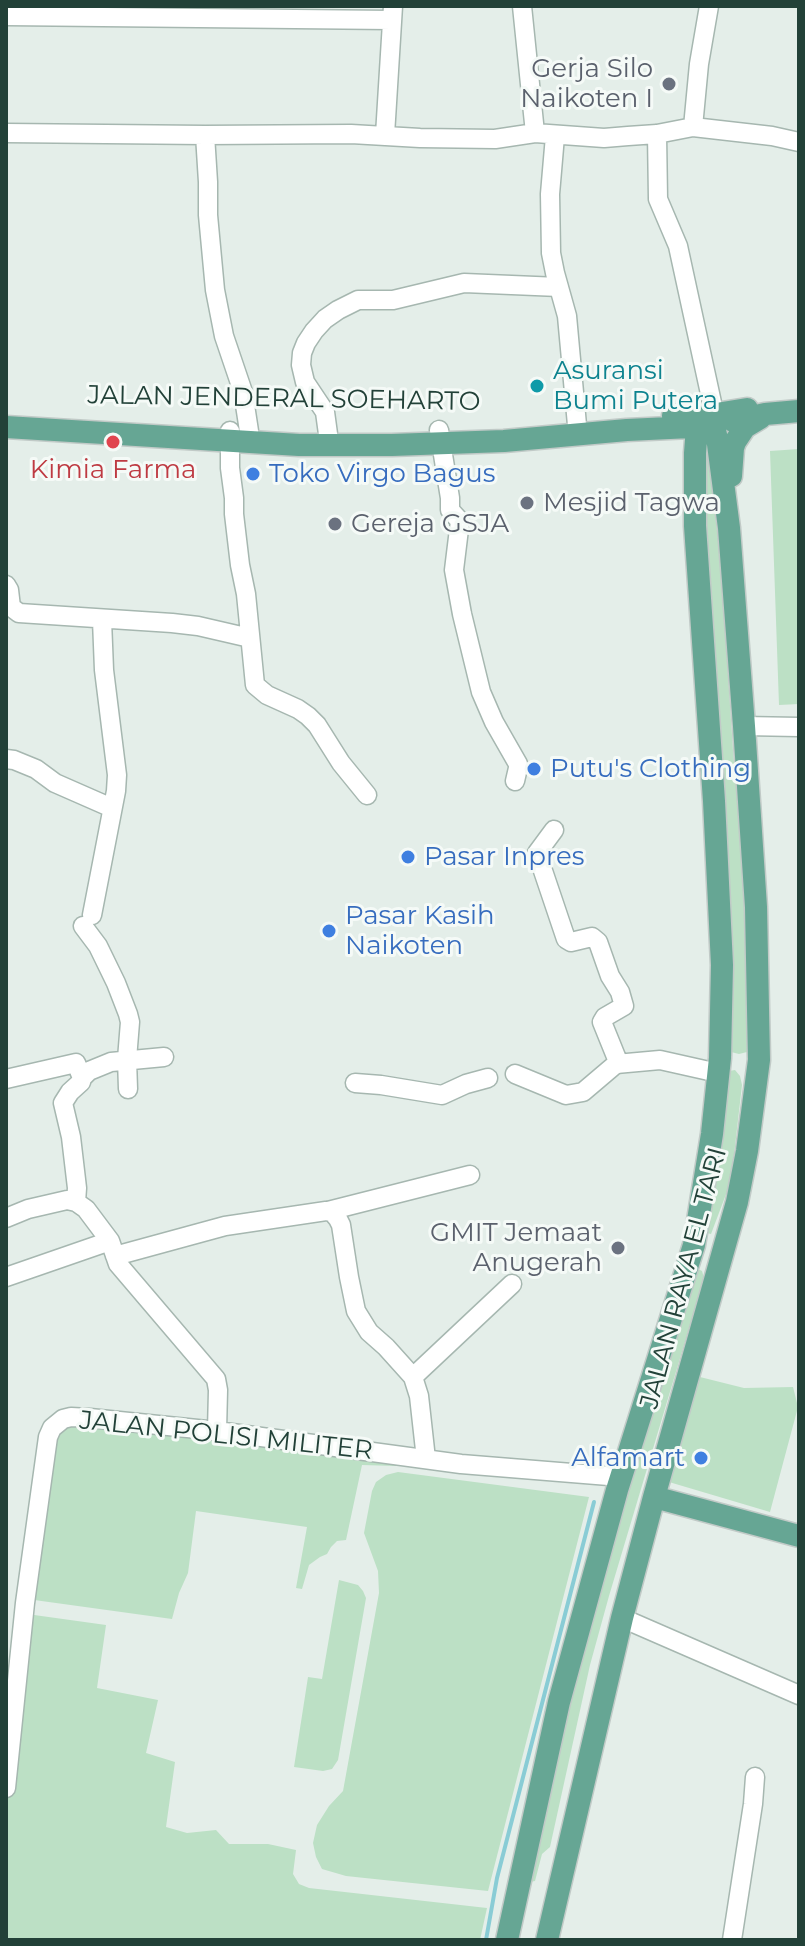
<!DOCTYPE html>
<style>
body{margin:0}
#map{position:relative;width:805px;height:1946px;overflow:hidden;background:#e4eee9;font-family:Montserrat,sans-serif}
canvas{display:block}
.frame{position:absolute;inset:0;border:8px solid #224138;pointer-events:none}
</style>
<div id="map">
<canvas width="805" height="1946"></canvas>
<div class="frame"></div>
</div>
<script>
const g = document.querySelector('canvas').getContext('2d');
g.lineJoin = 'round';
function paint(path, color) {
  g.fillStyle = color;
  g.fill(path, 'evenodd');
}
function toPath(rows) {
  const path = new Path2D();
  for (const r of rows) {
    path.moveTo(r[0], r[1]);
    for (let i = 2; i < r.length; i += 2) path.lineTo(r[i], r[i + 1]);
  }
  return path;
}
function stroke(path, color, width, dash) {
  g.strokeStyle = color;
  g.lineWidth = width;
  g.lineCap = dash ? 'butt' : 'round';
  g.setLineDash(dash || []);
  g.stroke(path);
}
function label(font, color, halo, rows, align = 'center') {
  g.font = font + ' Montserrat,sans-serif';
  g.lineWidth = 6;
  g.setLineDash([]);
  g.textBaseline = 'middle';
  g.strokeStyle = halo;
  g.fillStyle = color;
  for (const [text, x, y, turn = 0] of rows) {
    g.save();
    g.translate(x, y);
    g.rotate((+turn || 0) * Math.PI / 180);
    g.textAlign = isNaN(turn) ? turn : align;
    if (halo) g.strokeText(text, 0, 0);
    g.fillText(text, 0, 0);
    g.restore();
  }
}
const green = toPath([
 [700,449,706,449,708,458,720,555,733,750,746,906,750,1044,747,1052,739,1054,731,1052,727,1044],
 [799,449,799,704,779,705,770,451],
 [735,1070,740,1076,742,1085,731,1181,711,1234,698,1231,729,1071],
 [698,1269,702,1271,704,1278,609,1596,590,1665,550,1847,542,1854,535,1881,530,1882,565,1691],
 [700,1377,744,1388,793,1387,798,1407,770,1512,669,1482],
 [89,1425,397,1461,396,1466,362,1465,346,1540,337,1541,331,1547,327,1554,320,1557,309,1565,302,1589,296,1588,307,1527,196,1511,188,1573,179,1593,172,1619,27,1599,46,1444,60,1426],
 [398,1472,589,1497,488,1891,346,1876,322,1869,316,1857,313,1843,317,1825,329,1806,343,1791,379,1593,378,1571,364,1533,372,1491,376,1482,386,1475],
 [339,1580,358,1585,363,1591,366,1598,338,1760,332,1769,323,1771,294,1767,308,1677,322,1679],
 [27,1614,106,1625,97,1688,158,1700,146,1753,175,1762,166,1827,187,1833,216,1830,229,1844,268,1844,296,1850,293,1874,299,1884,309,1888,487,1908,480,1940,6,1940,6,1807]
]);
const stream = toPath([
 [486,1940,497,1878,594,1502]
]);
const minor = toPath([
 [522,6,535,133],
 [6,16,391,20],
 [693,127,699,64,709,6],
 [6,133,205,135,351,134,420,138,495,139,535,133,604,138,628,136,657,134,693,127,772,136,799,142],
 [657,134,658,199,678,246,714,412],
 [205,135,208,182,208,215,215,290,224,336,243,392,249,431,248,441],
 [385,135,393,6],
 [555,136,550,194,551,253,555,273,567,316,577,425],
 [439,430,450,498,450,510,460,521,454,570,462,614,481,692,494,722,518,764,518,768,515,781],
 [230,431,230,468,234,498,234,514,240,565,246,594,255,685,267,695,298,709,308,716,317,725,341,763,367,795],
 [328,434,325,412,305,382,301,365,302,353,306,343,314,331,325,319,338,310,358,300,393,300,464,283,559,287],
 [6,585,9,590,11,607,19,613,172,623,198,626,250,638],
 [744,726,799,727],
 [6,759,14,760,36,769,55,783,112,808],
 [554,830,537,853,566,939,571,942,592,937,598,942,610,976,620,992,624,1006,605,1017,602,1022,619,1064],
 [92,915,116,791,117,775,104,670,102,620],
 [83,926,98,946,116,983,128,1014,130,1022,127,1059,128,1089],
 [515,1074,566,1095,583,1092,616,1064,660,1060,718,1073],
 [82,1078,89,1071,111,1062,164,1057],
 [6,1079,76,1063,82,1078,81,1082,70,1092,63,1103,71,1137,77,1188,76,1202],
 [355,1083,381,1085,442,1095,466,1084,488,1078],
 [328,1211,470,1175],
 [6,1218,28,1209,67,1200,76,1202,86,1209,110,1241,118,1264,216,1379,218,1390,217,1431],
 [115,1256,225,1226,326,1211,332,1212,338,1219,341,1225,349,1277,356,1311,369,1332,386,1347,413,1377,419,1396,426,1459],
 [6,1277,110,1241],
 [413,1377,512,1284],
 [622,1618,799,1695],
 [6,1788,25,1603,48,1437,52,1428,63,1419,71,1417,90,1418,217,1431,461,1464,621,1477],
 [732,1940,753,1804,755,1777]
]);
const major = toPath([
 [733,421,765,414,799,411],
 [6,427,299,445,392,445,504,441,627,430,691,427],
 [731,476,733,448,735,442,745,427,760,418],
 [654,1497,799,1536],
 [507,1940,559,1702,617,1490,694,1245,712,1134,720,1058,722,965,714,801,695,526,695,453,697,427,700,423,716,414,747,409],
 [547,1940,622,1618,654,1497,737,1202,747,1151,759,1060,756,907,744,726,729,528,718,444,714,426,710,421,695,416,673,416]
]);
const markers = [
 [669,84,8,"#6b7280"],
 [537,386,8,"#0f9aa8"],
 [113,442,8,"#e0444e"],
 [253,474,8,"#3f7fe0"],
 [527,503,8,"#6b7280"],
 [335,524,8,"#6b7280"],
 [534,769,8,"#3f7fe0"],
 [408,857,8,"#3f7fe0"],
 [329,931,8,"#3f7fe0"],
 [618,1248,8,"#6b7280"],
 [701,1458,8,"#3f7fe0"]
];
const worshipNames = [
 ["Gerja Silo",653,69],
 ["Naikoten I",653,99],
 ["Mesjid Tagwa",543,503,"left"],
 ["Gereja GSJA",351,524,"left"],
 ["GMIT Jemaat",602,1233],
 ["Anugerah",602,1263]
];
const cultureNames = [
 ["Asuransi",553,371],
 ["Bumi Putera",553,401]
];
const streetNames = [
 ["JALAN JENDERAL SOEHARTO",284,399,1],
 ["JALAN RAYA EL TARI",684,1278,-75],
 ["JALAN POLISI MILITER",226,1436,6]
];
const healthNames = [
 ["Kimia Farma",113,470]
];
const shopNames = [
 ["Toko Virgo Bagus",269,474],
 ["Putu's Clothing",550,769],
 ["Pasar Inpres",424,857],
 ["Pasar Kasih",345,916],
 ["Naikoten",345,946],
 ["Alfamart",685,1458,"right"]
];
paint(green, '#bce0c5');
stroke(stream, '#89ccd5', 4);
stroke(minor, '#a6b7b0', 21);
stroke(major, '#c1cac7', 25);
stroke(minor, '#fff', 18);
stroke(major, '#66a694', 22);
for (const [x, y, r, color] of markers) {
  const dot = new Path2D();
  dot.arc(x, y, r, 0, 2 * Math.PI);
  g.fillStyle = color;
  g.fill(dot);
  stroke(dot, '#f5faf7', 3);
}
label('26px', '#5b616d', '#f5faf7', worshipNames, 'right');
label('26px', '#0d838f', '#f5faf7', cultureNames, 'left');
label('26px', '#224138', '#f5faf7', streetNames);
label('26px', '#be3a42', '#f5faf7', healthNames);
label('26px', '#366cbe', '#f5faf7', shopNames, 'left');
</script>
